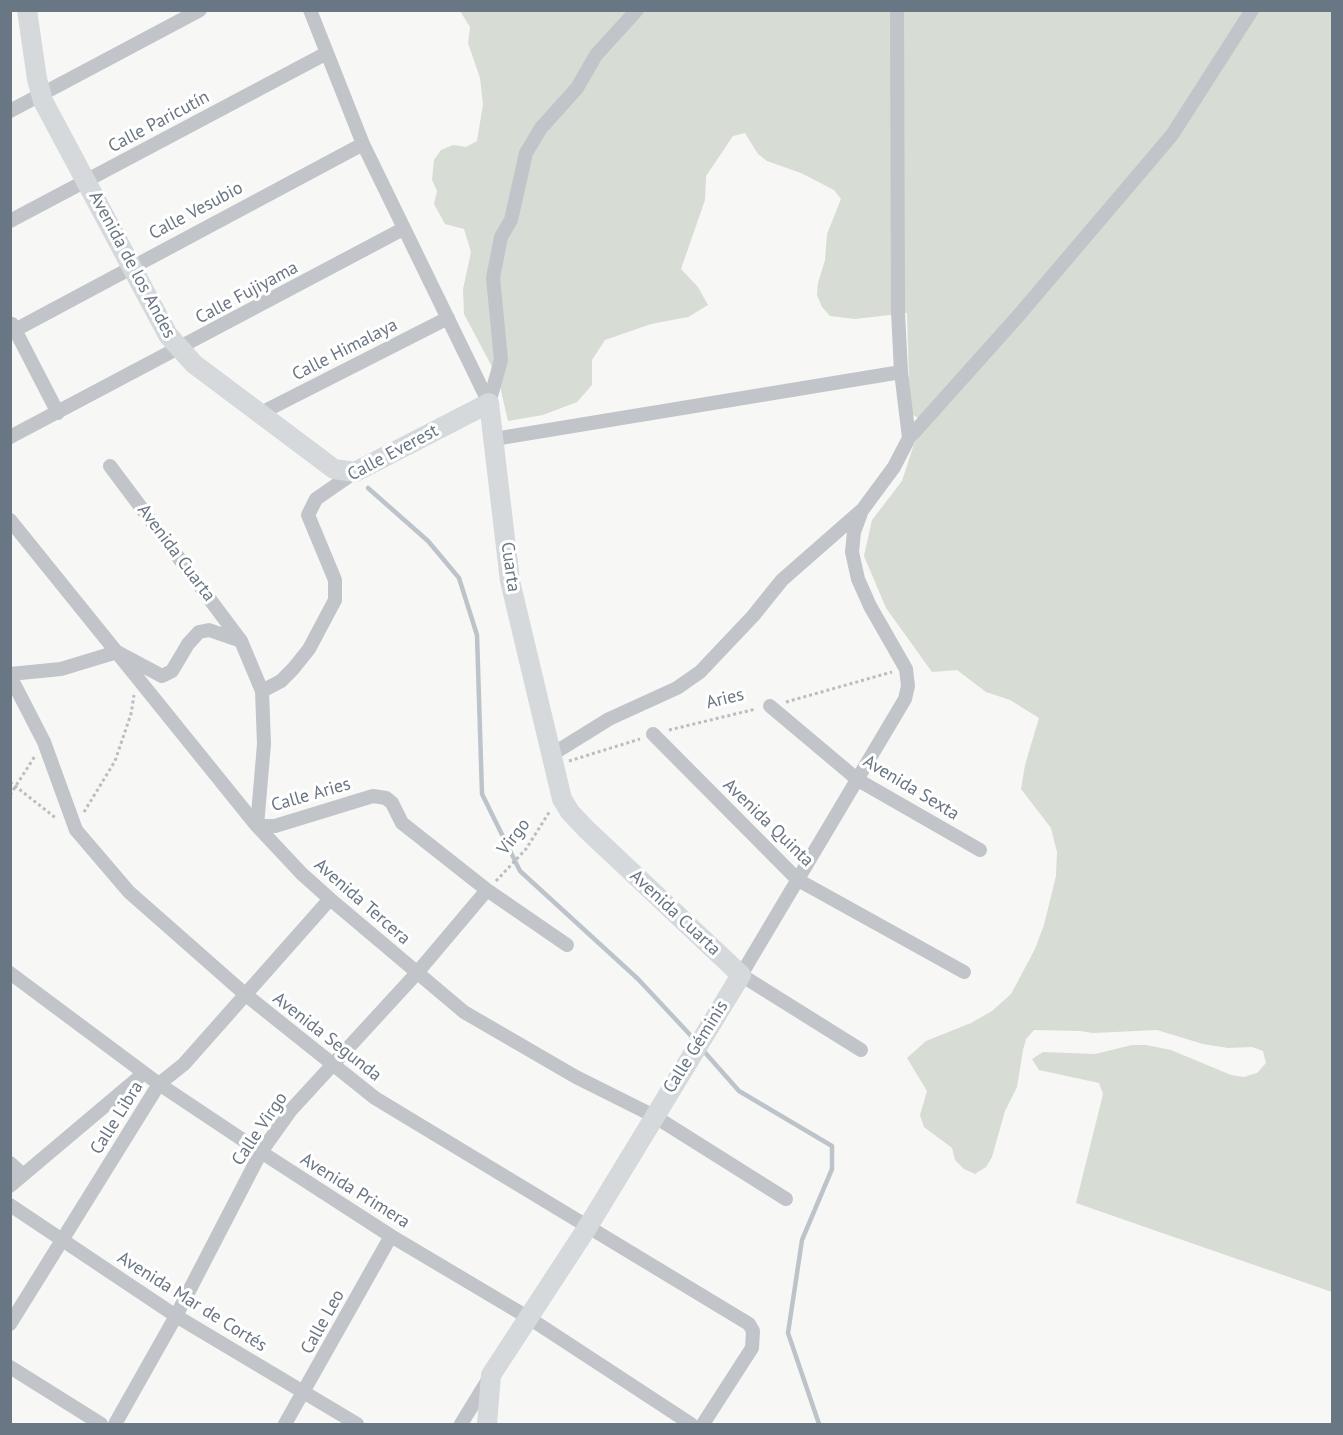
<!DOCTYPE html>
<meta charset="utf-8">
<style>
body{margin:0}
#map{position:relative;width:1343px;height:1435px;overflow:hidden;background:#f7f7f5;font-family:"PT Sans",sans-serif}
canvas{display:block}
.frame{position:absolute;inset:0;border:12px solid #697683;pointer-events:none}
</style>
<div id="map">
<canvas width="1343" height="1435"></canvas>
<div class="frame"></div>
</div>
<script>
const g = document.querySelector('canvas').getContext('2d');
g.lineJoin = 'round';
function paint(path, color) {
  g.fillStyle = color;
  g.fill(path, 'evenodd');
}
function toPath(rows) {
  const path = new Path2D();
  for (const r of rows) {
    path.moveTo(r[0], r[1]);
    for (let i = 2; i < r.length; i += 2) path.lineTo(r[i], r[i + 1]);
  }
  return path;
}
function stroke(path, color, width, dash) {
  g.strokeStyle = color;
  g.lineWidth = width;
  g.lineCap = dash ? 'butt' : 'round';
  g.setLineDash(dash || []);
  g.stroke(path);
}
function label(font, color, halo, rows, align = 'center') {
  g.font = font + ' "PT Sans",sans-serif';
  g.lineWidth = 6;
  g.setLineDash([]);
  g.textBaseline = 'middle';
  g.strokeStyle = halo;
  g.fillStyle = color;
  for (const [text, x, y, turn = 0] of rows) {
    g.save();
    g.translate(x, y);
    g.rotate((+turn || 0) * Math.PI / 180);
    g.textAlign = isNaN(turn) ? turn : align;
    if (halo) g.strokeText(text, 0, 0);
    g.fillText(text, 0, 0);
    g.restore();
  }
}
const green = toPath([
 [460,11,1332,11,1332,1292,1076,1203,1103,1094,1099,1083,1039,1070,1032,1059,1043,1052,1095,1054,1132,1045,1146,1045,1171,1050,1231,1075,1244,1077,1257,1073,1266,1063,1263,1051,1252,1047,1228,1048,1203,1044,1157,1030,1093,1033,1080,1031,1034,1030,1026,1039,1023,1050,1017,1087,1005,1111,992,1157,986,1167,975,1174,964,1169,955,1160,952,1148,924,1127,920,1115,927,1091,907,1058,926,1041,971,1023,992,1011,1011,994,1035,949,1044,925,1056,876,1057,852,1051,828,1021,789,1025,765,1039,718,1010,700,986,692,957,670,932,672,886,608,864,556,872,520,902,481,914,444,928,424,910,413,907,313,855,319,830,316,822,307,817,295,818,283,825,260,827,234,841,199,834,190,801,173,767,161,758,154,745,133,733,136,706,176,705,200,681,269,698,287,708,305,688,317,651,324,605,340,592,360,592,385,577,402,543,415,508,421,498,378,464,314,463,289,471,252,464,229,445,224,434,204,437,191,432,180,434,160,441,150,453,145,466,147,477,141,483,104,480,78,468,43,470,27]
]);
const stream = toPath([
 [368,488,428,541,459,578,477,635,482,794,520,871,638,979,694,1039],
 [701,1048,739,1091,832,1146,832,1169,802,1240,788,1333,819,1424]
]);
const path = toPath([
 [786,702,892,672],
 [669,730,756,709],
 [569,761,640,739],
 [10,782,57,819],
 [10,795,35,756],
 [84,812,115,761,131,714,134,695],
 [496,881,526,849,550,811]
]);
const street = toPath([
 [310,10,363,144,489,403],
 [897,10,898,312,901,372,909,438],
 [10,111,200,10],
 [10,221,325,54],
 [12,324,58,413],
 [15,330,363,144],
 [489,403,501,360,493,278,501,237,511,220,526,153,541,128,577,88,596,55,637,10],
 [259,414,448,318],
 [10,437,403,229],
 [494,439,901,372],
 [110,466,241,641,262,691,264,744,257,826,275,826,373,796,386,798,392,803,402,823,487,890,567,945],
 [10,520,257,826,302,874,330,899,464,1012,576,1077,654,1116,786,1199],
 [10,674,61,669,117,652,162,676,172,671,188,644,199,632,209,630,241,641],
 [10,676,44,742,76,830,129,892,246,995,375,1098,749,1324,753,1331,752,1348,703,1424],
 [262,691,281,681,293,669,309,649,335,600,335,580,308,515,316,499,355,472],
 [770,706,858,780,980,850],
 [653,734,798,880,964,972],
 [551,755,609,719,677,688,700,672,753,616,782,580,863,509,894,467,909,438,1019,315,1172,135,1252,10],
 [10,973,159,1084,261,1152,391,1236,529,1318,691,1424],
 [861,1050,741,975,905,699,908,686,906,669,870,606,858,579,852,552,854,532,861,513],
 [10,1163,23,1175],
 [10,1186,144,1073],
 [10,1205,176,1316,357,1424],
 [10,1324,159,1084,184,1064,330,899],
 [10,1367,101,1424],
 [115,1424,176,1316,261,1152,291,1110,416,974,487,890],
 [285,1424,391,1236],
 [461,1424,488,1380]
]);
const secondary = toPath([
 [27,10,37,79,43,101,168,335,194,364,334,469,355,472,489,403,510,581,562,799,570,812,586,829,741,975,587,1228,491,1375,487,1424]
]);
const streetNames = [
 ["Calle Paricutín",159,122,-28],
 ["Calle Vesubio",196,211,-28],
 ["Avenida de los Andes",132,265,62],
 ["Calle Fujiyama",247,293,-28],
 ["Calle Himalaya",345,350,-27],
 ["Calle Everest",393,453,-28],
 ["Avenida Cuarta",176,553,53],
 ["Cuarta",510,567,82],
 ["Aries",725,699,-14],
 ["Avenida Sexta",911,788,31],
 ["Calle Aries",311,795,-16],
 ["Avenida Quinta",768,823,44],
 ["Virgo",514,837,-52],
 ["Avenida Tercera",362,902,41],
 ["Avenida Cuarta",675,913,43],
 ["Avenida Segunda",327,1037,38],
 ["Calle Géminis",696,1047,-58],
 ["Calle Libra",117,1118,-58],
 ["Calle Virgo",260,1129,-56],
 ["Avenida Primera",355,1191,32],
 ["Avenida Mar de Cortés",192,1302,32],
 ["Calle Leo",323,1322,-61]
];
paint(green, '#d7dcd4');
stroke(stream, '#bcc4ca', 4.5);
stroke(path, '#bbbdc0', 3, [3, 3]);
stroke(street, '#c1c4c8', 14);
stroke(secondary, '#d5d9dc', 20);
label('18px', '#697683', '#fff', streetNames);
</script>
